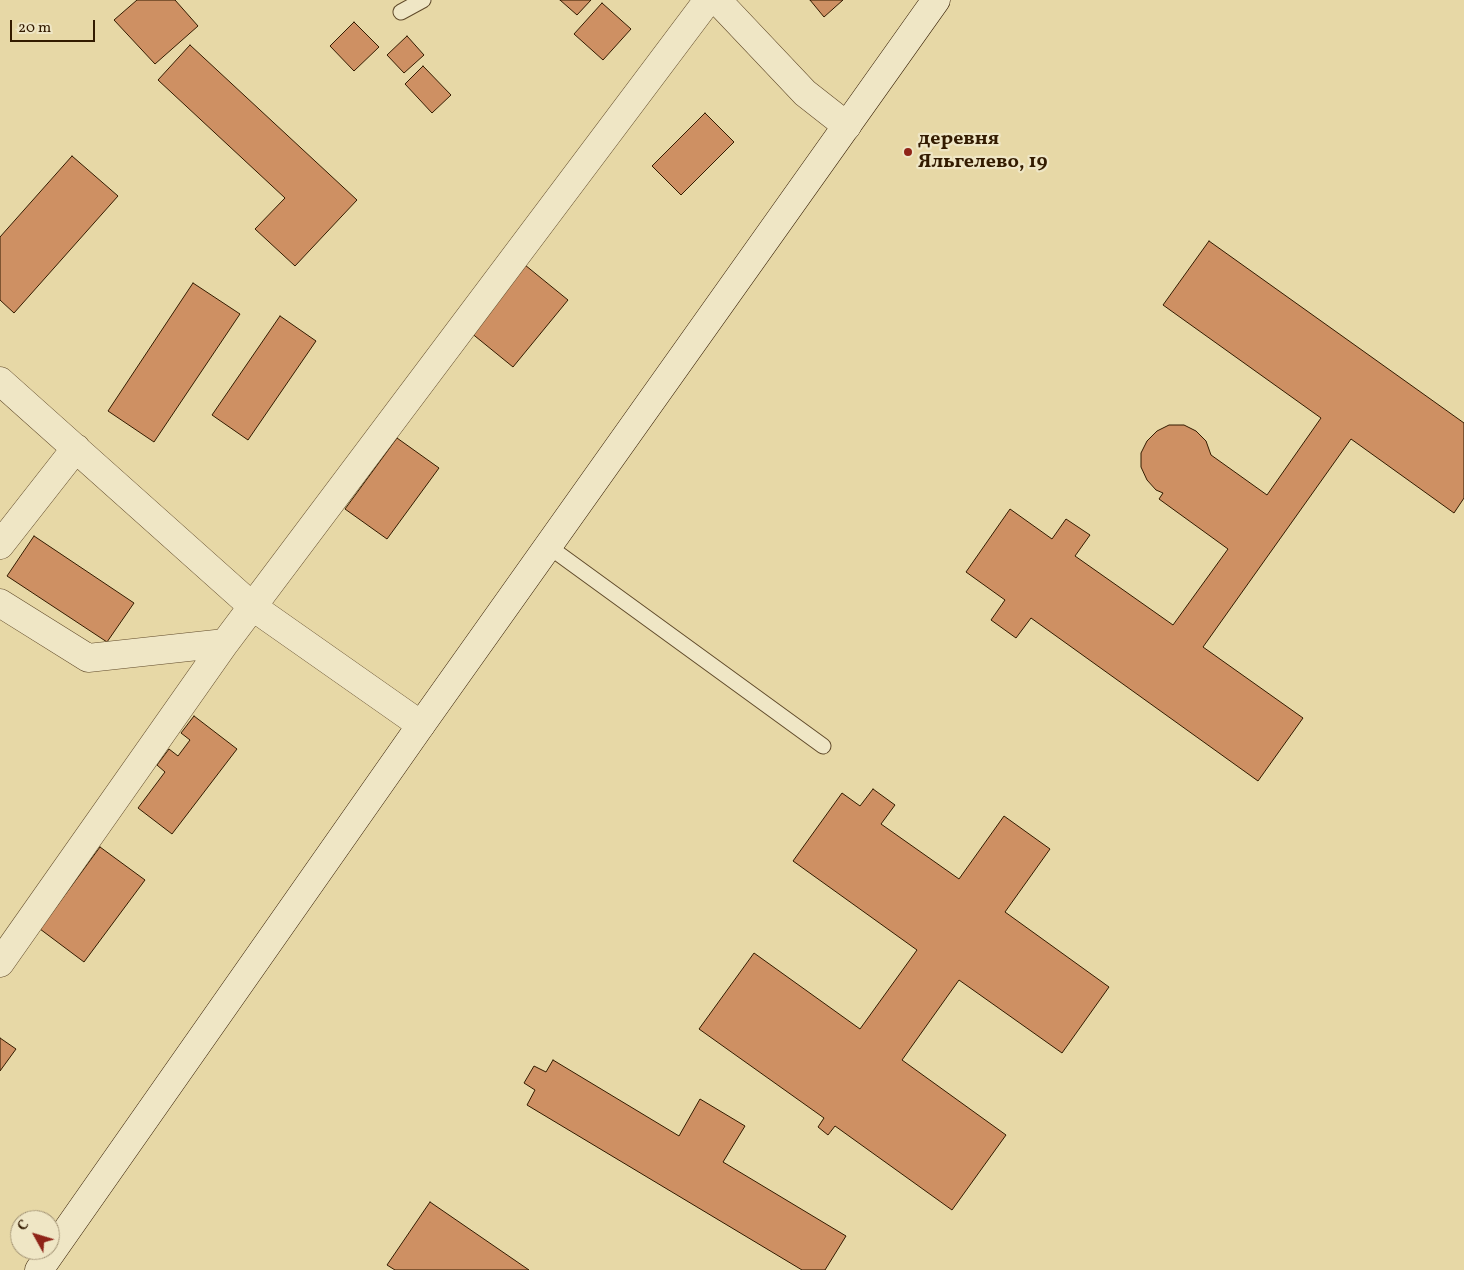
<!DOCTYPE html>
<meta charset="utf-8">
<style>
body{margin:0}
#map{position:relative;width:1464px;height:1270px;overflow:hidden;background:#e7d8a6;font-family:Vollkorn,serif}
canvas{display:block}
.north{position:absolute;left:10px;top:1210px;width:50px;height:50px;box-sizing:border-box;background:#efe6c5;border:1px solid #a49576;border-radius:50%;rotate:309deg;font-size:14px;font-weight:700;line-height:20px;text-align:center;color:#331b00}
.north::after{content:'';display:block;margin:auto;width:18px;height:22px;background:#8f2418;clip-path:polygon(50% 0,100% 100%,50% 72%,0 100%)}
.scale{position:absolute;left:10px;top:20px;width:85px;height:22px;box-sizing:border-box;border:2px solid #331b00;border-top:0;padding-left:6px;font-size:15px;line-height:18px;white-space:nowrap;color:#331b00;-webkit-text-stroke:4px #efe6c5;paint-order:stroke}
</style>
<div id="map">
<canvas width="1464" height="1270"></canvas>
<div class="north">С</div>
<div class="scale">20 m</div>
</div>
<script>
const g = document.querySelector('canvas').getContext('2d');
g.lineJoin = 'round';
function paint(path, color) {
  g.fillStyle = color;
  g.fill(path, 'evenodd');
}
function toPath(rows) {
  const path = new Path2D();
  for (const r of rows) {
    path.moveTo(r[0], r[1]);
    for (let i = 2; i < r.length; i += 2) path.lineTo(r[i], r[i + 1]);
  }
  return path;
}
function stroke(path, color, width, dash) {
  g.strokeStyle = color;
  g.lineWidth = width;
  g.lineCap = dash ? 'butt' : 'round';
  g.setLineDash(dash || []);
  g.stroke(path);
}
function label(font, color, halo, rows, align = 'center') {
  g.font = font + ' Vollkorn,serif';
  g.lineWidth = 4.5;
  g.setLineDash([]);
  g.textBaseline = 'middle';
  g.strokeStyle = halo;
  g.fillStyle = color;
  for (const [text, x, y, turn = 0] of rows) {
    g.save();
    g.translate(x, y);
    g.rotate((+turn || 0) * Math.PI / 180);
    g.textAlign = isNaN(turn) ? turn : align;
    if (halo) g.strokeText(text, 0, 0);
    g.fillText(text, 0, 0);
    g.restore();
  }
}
const building = toPath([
 [137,0,175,0,198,26,155,64,114,20,137,0],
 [560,0,591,0,577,15,560,0],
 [810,0,843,0,824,17,810,0],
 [602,3,631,29,603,60,574,34,602,3],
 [354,22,379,47,354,71,330,46,354,22],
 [407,36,424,55,404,73,387,55,407,36],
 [190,45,357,200,295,266,255,229,285,198,158,80,190,45],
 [423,66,451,95,432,113,405,84,423,66],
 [705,113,734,142,681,195,652,166,705,113],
 [72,156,118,196,14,313,0,300,0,237,72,156],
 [1209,241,1464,423,1464,498,1454,513,1351,439,1203,647,1303,718,1258,781,1031,618,1016,638,991,620,1005,600,966,572,1010,509,1052,539,1066,519,1090,535,1075,556,1173,625,1228,549,1159,499,1163,493,1156,490,1147,480,1141,467,1141,453,1147,441,1157,431,1169,425,1184,425,1196,431,1206,441,1211,455,1267,495,1321,418,1163,305,1209,241],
 [525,265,568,300,513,367,470,332,525,265],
 [193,283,240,314,154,442,108,411,193,283],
 [280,316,316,341,248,440,212,415,280,316],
 [397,438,439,468,387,539,345,509,397,438],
 [34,536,134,603,107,642,7,576,34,536],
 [194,716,237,749,172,834,138,808,165,772,157,765,169,749,178,756,190,740,181,733,194,716],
 [873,789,895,805,881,824,959,879,1004,816,1050,849,1005,912,1109,987,1062,1053,959,980,902,1060,1006,1135,952,1210,835,1126,828,1135,818,1127,824,1118,699,1029,754,953,860,1029,917,950,793,861,842,793,860,806,873,789],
 [100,847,145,880,84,962,40,929,100,847],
 [0,1038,16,1049,0,1071,0,1038],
 [553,1060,679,1136,700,1099,745,1126,723,1162,846,1236,825,1270,802,1270,527,1105,535,1090,524,1083,534,1066,546,1072,553,1060],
 [430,1202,529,1270,395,1270,387,1265,430,1202]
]);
const lane = toPath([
 [401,12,423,0],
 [548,546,823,746]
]);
const street = toPath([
 [717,0,805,93,847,126],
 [0,381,253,607,421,725],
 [0,545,76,448],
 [0,603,88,658,225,643,708,0],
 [0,963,225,643]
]);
const secondary = toPath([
 [39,1270,421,725,936,0]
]);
const markers = [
 [908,152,5,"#8f2418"]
];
const poiNames = [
 ["деревня",918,140],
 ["Яльгелево, 19",918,163]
];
paint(building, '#ce9063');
stroke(building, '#331b00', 1);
stroke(lane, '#604a2a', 17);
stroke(street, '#604a2a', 29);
stroke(secondary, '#331b00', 29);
stroke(lane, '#efe6c5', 15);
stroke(street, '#efe6c5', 28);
stroke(secondary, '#efe6c5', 28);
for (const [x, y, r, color] of markers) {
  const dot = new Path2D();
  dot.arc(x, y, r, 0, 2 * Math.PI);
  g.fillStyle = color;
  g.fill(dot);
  stroke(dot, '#efe6c5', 2);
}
label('bold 20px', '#331b00', '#efe6c5', poiNames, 'left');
</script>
